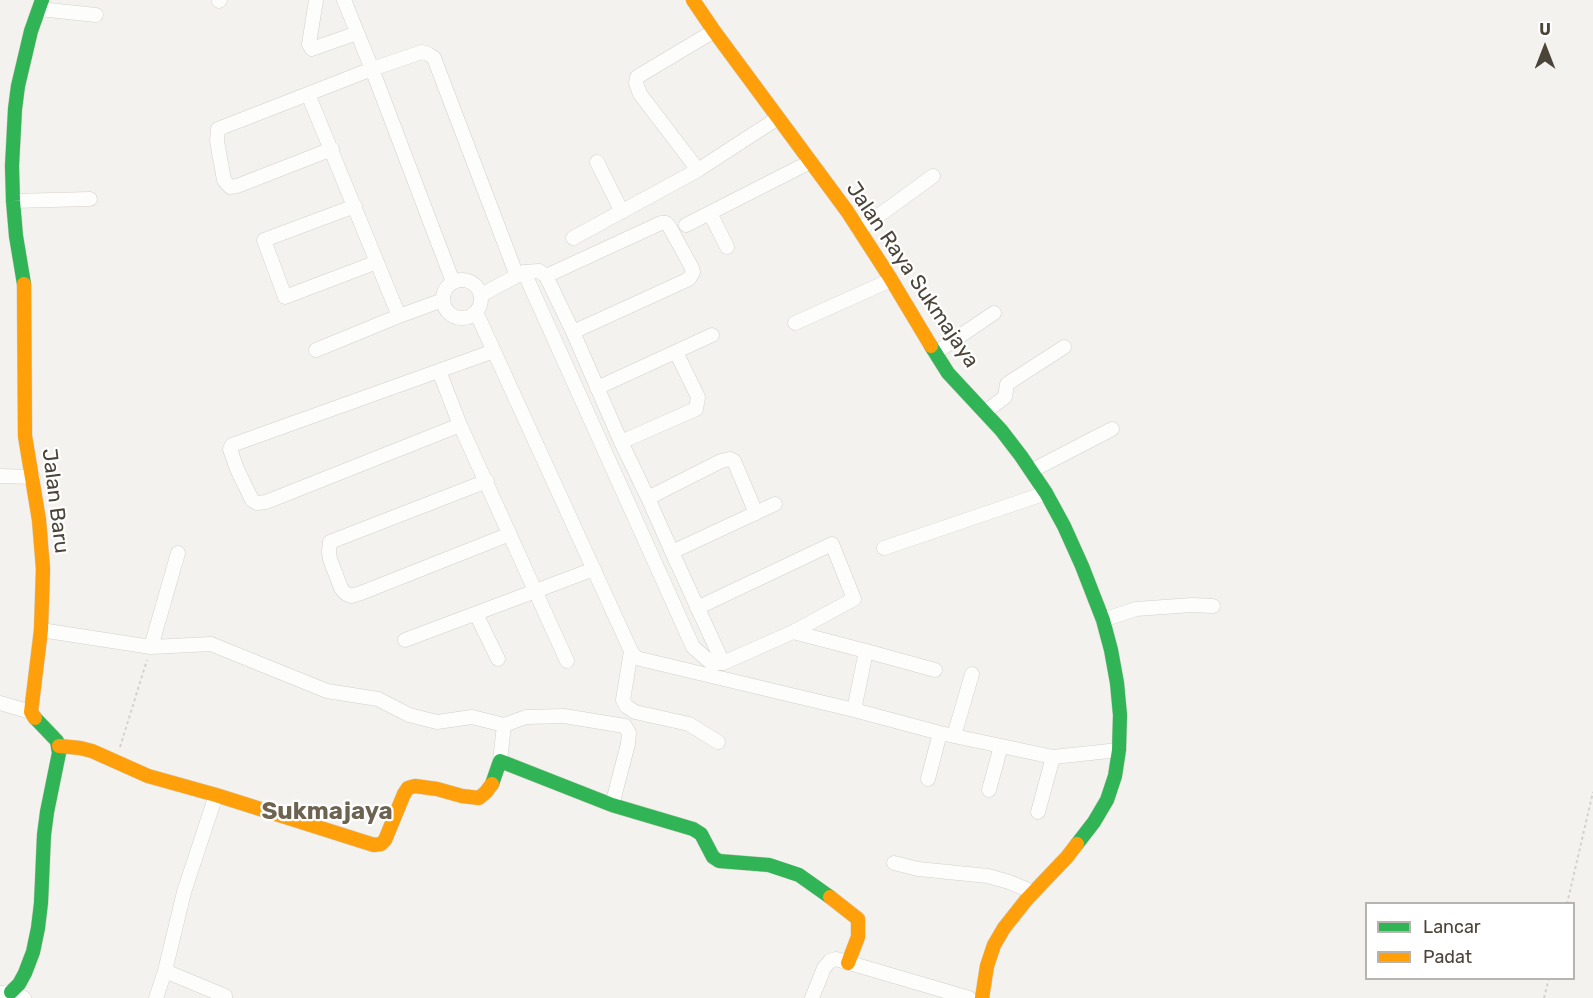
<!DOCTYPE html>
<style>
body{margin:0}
#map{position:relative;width:1593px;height:998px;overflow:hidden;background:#f4f2ee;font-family:Rubik,sans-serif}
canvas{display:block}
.legend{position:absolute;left:1365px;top:902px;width:210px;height:78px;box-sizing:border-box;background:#fff;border:2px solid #b7b4b0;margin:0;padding:8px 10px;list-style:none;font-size:18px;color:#4b4439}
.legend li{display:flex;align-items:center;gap:12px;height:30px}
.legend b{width:30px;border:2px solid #b7b4b0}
.north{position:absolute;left:1515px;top:18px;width:60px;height:60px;-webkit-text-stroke:4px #fff;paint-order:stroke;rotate:0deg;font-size:16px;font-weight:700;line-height:24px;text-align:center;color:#4b4439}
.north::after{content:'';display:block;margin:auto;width:21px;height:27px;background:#4b4439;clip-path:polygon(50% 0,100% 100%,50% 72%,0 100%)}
</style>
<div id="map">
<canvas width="1593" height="998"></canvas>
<ul class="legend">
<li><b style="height:8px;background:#30b455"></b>Lancar</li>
<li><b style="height:8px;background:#ff9f0a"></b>Padat</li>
</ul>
<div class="north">U</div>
</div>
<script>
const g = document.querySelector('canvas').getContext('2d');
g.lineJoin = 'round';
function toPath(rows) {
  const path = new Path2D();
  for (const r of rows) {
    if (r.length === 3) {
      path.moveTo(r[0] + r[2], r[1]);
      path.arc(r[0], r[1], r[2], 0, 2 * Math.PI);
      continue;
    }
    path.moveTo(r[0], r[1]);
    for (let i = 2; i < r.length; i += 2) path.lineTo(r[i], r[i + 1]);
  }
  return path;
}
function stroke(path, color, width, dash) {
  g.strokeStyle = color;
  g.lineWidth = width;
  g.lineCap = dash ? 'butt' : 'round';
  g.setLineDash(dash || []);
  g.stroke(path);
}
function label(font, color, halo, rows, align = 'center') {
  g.font = font + ' Rubik,sans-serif';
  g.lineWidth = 4.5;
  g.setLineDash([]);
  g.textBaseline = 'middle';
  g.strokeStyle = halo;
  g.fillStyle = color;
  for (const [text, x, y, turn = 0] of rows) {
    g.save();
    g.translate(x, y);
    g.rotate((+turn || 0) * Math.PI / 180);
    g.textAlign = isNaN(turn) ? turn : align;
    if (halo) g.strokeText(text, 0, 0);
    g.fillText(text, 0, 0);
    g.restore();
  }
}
const path = toPath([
 [120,747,147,660],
 [1567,904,1593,792],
 [1544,998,1549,978]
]);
const street = toPath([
 [316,0,309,44,312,49,357,33],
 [344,0,372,69,453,282],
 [219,1,220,0],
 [39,9,96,15],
 [308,94,399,316],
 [332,149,237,186,230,187,224,180,217,141,218,129,372,69,422,52,428,54,434,58,517,276],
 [597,162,622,212],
 [698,170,640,94,636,83,637,77,714,31],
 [13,201,90,199],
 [355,206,264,240,285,297,377,262],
 [710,213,727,247],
 [686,225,810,162],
 [859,230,933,176],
 [573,238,698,170,778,118],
 [524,272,693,647,709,661,715,663,723,663,793,632,854,599,832,544,697,608],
 [546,276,661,223,666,223,669,226,692,268,693,272,689,279,573,332],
 [462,299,19],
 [481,295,524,272,539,271,546,276,573,332,621,442,648,498,672,552,723,663],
 [476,312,631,651,636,658,854,710,940,733,1053,757,1119,750],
 [795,323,891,280],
 [316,350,399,316,443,300],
 [935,353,994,313],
 [439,371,460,425,567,661],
 [597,388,712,335],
 [985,412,1005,397,1007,384,1064,347],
 [460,425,266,502,257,503,252,500,237,469,230,449,232,445,494,351],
 [621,442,696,409,698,397,676,352],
 [1031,471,1112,429],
 [0,476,33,477],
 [487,481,330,542,329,552,330,559,341,588,345,593,351,596,361,593,510,534],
 [648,498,721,461,730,459,734,461,756,513],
 [884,548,1046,493],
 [672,552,775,504],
 [476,614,498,659],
 [1103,620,1136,609,1192,605,1213,606],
 [41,630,151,647,211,644,327,691,378,699,409,715,437,722,472,717,504,725],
 [793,632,866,651,854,710],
 [405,640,594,569],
 [151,647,178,553],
 [631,651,623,700,626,706,635,712,689,724,718,742],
 [866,651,935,670],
 [0,703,31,712],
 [954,736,972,674],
 [500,761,504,725,526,717,564,716,625,726,629,733,628,744,612,805],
 [928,779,940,733],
 [989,790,1001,746],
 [1038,812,1053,757],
 [894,863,918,869,988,876,1009,882,1033,892],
 [165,971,225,996,225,998],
 [0,993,11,992,24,998],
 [156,998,165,971,184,892,216,795],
 [812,998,824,968,830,961,836,959,969,998]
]);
const fast = toPath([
 [24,284,16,236,13,201,12,166,15,109,18,86,31,31,42,0],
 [931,346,948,373,1001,430,1021,456,1046,493,1064,526,1082,566,1103,620,1111,650,1117,683,1120,715,1119,750,1115,776,1107,800,1094,822,1077,844],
 [492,784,500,761,612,805,693,829,701,834,713,857,719,861,769,865,799,875,830,897],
 [11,992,19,984,25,973,33,952,38,928,41,903,44,835,47,812,59,753,57,741,35,718]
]);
const slow = toPath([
 [693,0,714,31,847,211,889,276,931,346],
 [24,284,25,436,39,520,43,569,41,630,31,712,35,718],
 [59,746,80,748,92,751,148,776,216,795,374,845,381,844,385,840,404,794,408,788,415,786,437,789,462,796,479,798,486,792,492,784],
 [830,897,858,919,858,937,848,963],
 [982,998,987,966,994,945,1004,928,1027,899,1067,857,1077,844]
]);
const streetNames = [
 ["Jalan Raya Sukmajaya",912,275,56],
 ["Jalan Baru",55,501,83]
];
const quarterNames = [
 ["Sukmajaya",327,812]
];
stroke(street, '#d2d0cb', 15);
stroke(fast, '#d3cfc5', 15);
stroke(slow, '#d3cfc5', 15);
stroke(path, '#d3d2cc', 2, [3, 3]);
stroke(street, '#fdfdfc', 14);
stroke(fast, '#30b455', 14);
stroke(slow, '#ff9f0a', 14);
label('21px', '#4b4439', '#fff', streetNames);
label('bold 24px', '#6e6250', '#fff', quarterNames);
</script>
